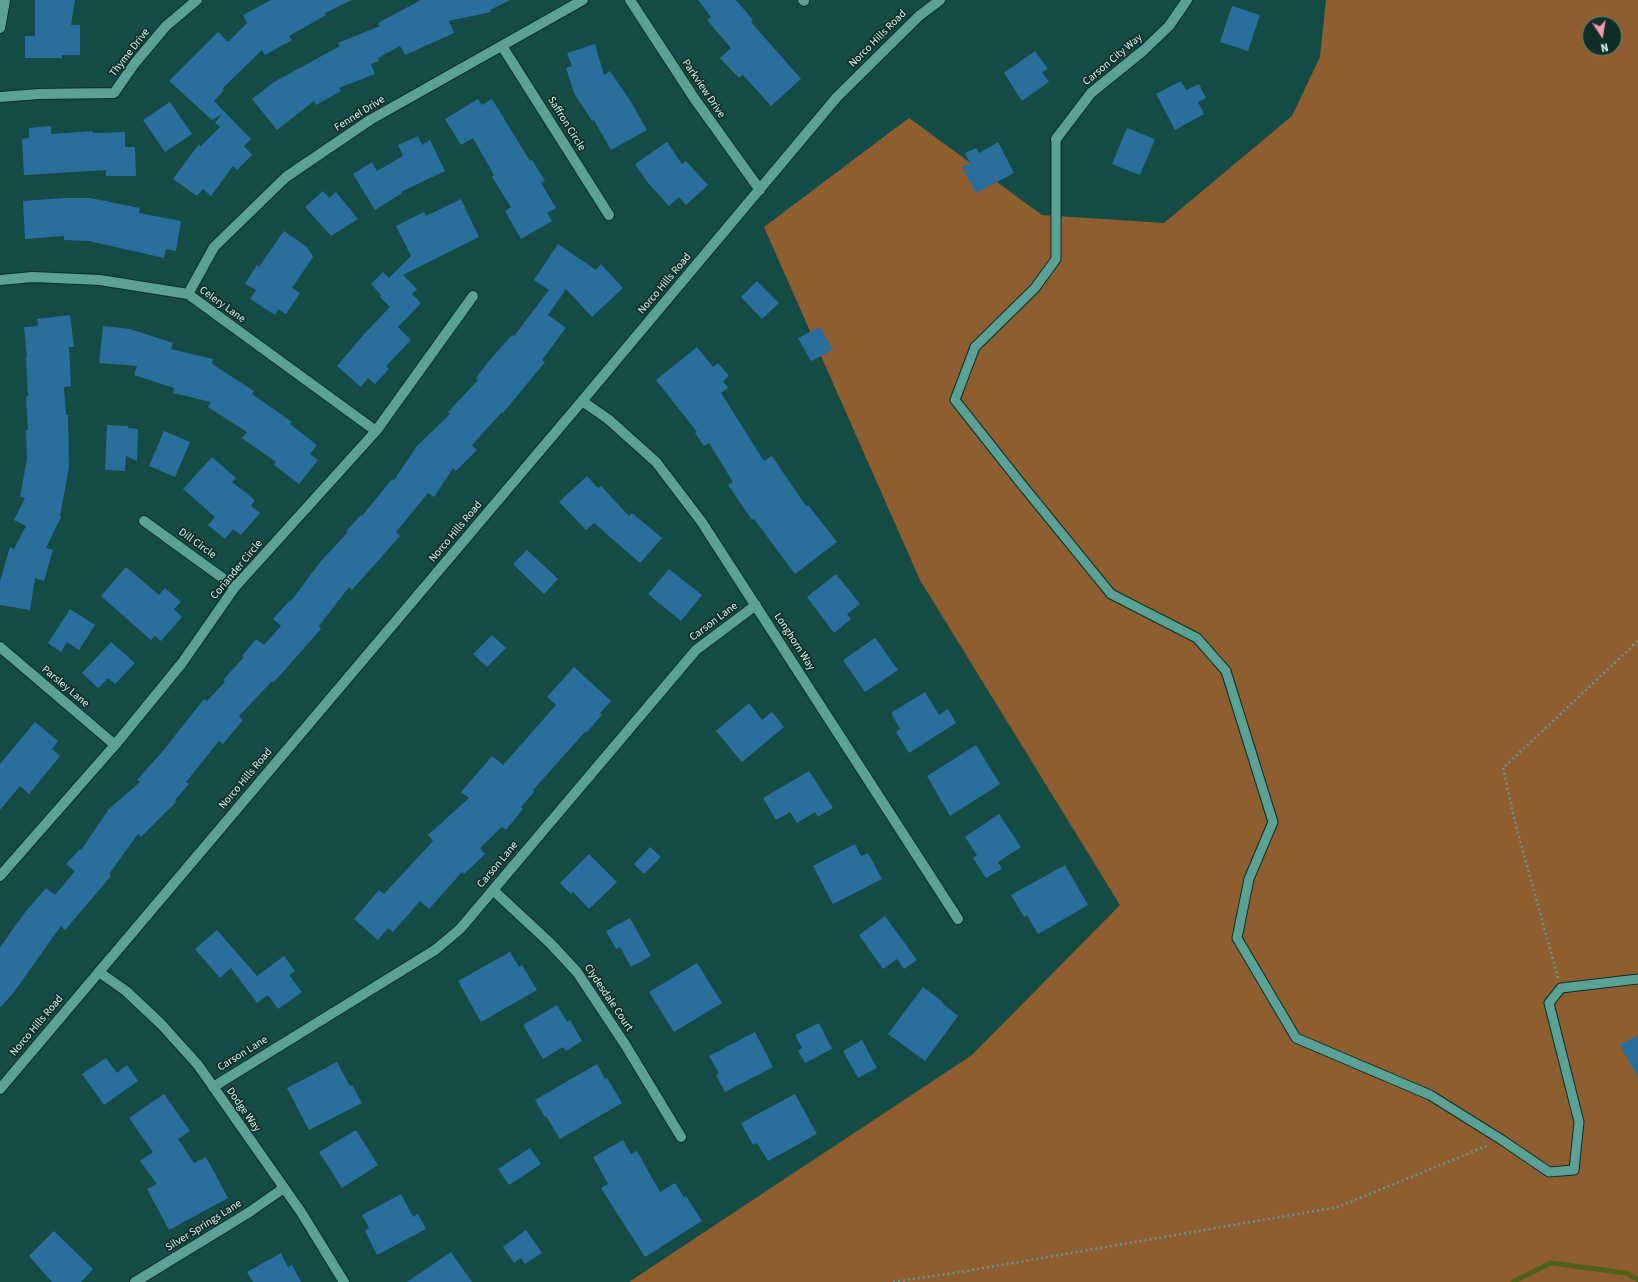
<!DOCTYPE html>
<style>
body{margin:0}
#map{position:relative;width:1638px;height:1282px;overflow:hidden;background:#144b44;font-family:"Source Sans 3",sans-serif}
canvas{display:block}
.north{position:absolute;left:1582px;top:16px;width:40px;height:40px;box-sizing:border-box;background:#112e29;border:1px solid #607f79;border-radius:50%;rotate:168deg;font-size:11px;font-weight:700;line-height:16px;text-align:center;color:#d7f9f2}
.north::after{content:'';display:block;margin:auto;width:14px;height:18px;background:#f19ab2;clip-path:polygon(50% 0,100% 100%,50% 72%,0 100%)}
</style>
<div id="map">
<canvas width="1638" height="1282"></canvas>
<div class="north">N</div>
</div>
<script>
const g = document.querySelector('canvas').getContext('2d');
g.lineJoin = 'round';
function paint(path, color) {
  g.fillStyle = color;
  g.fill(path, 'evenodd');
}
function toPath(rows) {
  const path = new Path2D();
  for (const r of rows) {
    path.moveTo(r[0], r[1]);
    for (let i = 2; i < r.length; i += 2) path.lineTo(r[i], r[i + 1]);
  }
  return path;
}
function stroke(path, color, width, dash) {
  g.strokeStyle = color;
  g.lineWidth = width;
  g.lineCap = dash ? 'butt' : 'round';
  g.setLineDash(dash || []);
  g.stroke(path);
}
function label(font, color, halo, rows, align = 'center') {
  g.font = font + ' "Source Sans 3",sans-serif';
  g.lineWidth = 3.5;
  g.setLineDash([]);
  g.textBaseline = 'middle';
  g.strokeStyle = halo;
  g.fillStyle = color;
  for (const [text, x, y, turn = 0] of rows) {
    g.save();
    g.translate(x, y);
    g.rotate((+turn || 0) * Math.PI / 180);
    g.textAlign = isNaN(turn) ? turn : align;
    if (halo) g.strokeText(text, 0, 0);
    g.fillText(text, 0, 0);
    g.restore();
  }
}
const green = toPath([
 [1326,0,1638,0,1638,1282,629,1282,972,1055,1120,905,920,580,764,227,909,118,1042,215,1164,223,1292,116,1320,57],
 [1590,24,1614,24,1614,48,1590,48]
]);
const stream = toPath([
 [1513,1282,1551,1263,1626,1273,1638,1280]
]);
const building = toPath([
 [35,0,75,0,71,25,80,25,80,55,62,55,62,58,25,58,25,36,35,36],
 [271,0,352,0,325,13,326,15,289,36,292,40,265,55,262,50,222,89,224,90,214,101,251,139,244,146,252,155,237,170,233,166,211,196,203,189,197,196,173,179,199,144,200,147,220,127,215,123,222,114,212,120,169,81,218,32,228,42,247,23,243,15],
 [421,0,510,0,490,10,491,12,449,21,454,33,405,55,400,46,378,58,379,61,371,64,375,74,339,88,341,91,316,105,314,101,277,130,252,99,274,82,340,46,338,43,380,26,378,23],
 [698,0,736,0,753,20,751,22,801,79,771,106,743,75,739,78,720,58,731,48,707,20,711,17],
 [1232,6,1260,15,1248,51,1220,42],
 [595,44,604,75,610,71,631,102,647,130,611,150,594,120,592,121,574,93,566,68,572,66,567,53],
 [1035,51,1048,69,1042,72,1049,82,1022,101,1004,73],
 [1181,81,1186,90,1199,84,1206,98,1198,102,1204,114,1175,130,1156,94],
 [478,99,482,105,492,99,530,161,532,160,545,181,541,183,556,208,547,213,552,221,521,239,505,211,511,207,492,177,494,175,473,138,461,145,445,119],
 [170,102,192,134,165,152,143,120],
 [51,126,51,134,92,131,93,133,125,132,125,147,135,147,136,176,106,176,106,170,24,175,22,139,29,138,29,128],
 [1127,128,1155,139,1140,175,1112,164],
 [418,136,422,145,430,140,445,171,401,192,402,193,375,210,353,174,372,162,377,171,403,156,398,145],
 [667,142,682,164,686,161,708,185,686,205,679,197,669,206,648,183,635,164],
 [998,142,1014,173,976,193,962,167,970,163,965,153,976,148,979,153],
 [323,191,329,198,336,192,358,219,331,236,305,207],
 [64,198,90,198,140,208,139,213,181,221,176,251,166,249,164,258,89,241,64,240,64,236,25,239,23,201],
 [461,199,479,237,403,275,417,289,412,294,421,303,398,327,411,340,386,366,389,369,375,384,368,378,361,387,337,366,365,333,390,307,380,297,381,295,371,284,383,272,389,278,411,256,396,226,424,212,426,216],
 [284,231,307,247,313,257,292,288,300,293,286,314,278,309,275,315,250,299,256,290,245,284,257,265,259,267],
 [558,244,596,270,601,264,623,288,592,317,566,289,548,315,566,328,542,360,545,362,503,413,502,412,472,445,477,450,456,471,453,468,434,497,428,493,396,532,400,536,352,590,349,587,319,626,321,629,274,682,272,681,239,716,243,720,223,744,219,741,186,782,189,784,175,800,176,802,141,837,138,834,109,874,111,876,65,930,61,926,14,992,0,1008,0,947,26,911,46,888,55,895,75,871,66,864,80,849,81,850,109,809,140,782,137,780,162,752,204,699,207,701,225,682,223,680,244,657,242,656,256,639,264,645,281,626,273,619,290,600,291,601,321,561,348,532,346,531,361,515,362,516,392,479,394,480,417,446,450,414,448,412,478,380,476,378,488,362,512,335,514,336,549,290,534,280],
 [757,281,779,303,762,319,741,297],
 [70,315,74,347,69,347,71,386,64,387,66,415,68,415,69,467,60,516,61,517,46,548,53,550,44,581,35,578,30,610,0,605,0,581,10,547,14,549,26,526,14,520,25,498,20,497,27,459,26,430,28,430,26,396,28,396,26,357,27,357,24,327,38,326,37,319],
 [103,326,130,329,173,343,171,349,213,359,212,364,254,391,252,394,292,422,290,424,317,445,310,454,318,460,299,484,274,465,276,462,242,438,247,432,208,407,211,402,173,393,174,388,134,375,137,366,99,363],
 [820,327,833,350,811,361,798,338],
 [697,347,713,367,718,363,729,376,723,381,728,388,721,393,764,461,772,456,806,506,808,505,837,542,795,574,754,519,752,520,728,485,733,482,709,443,704,446,695,433,697,432,656,380],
 [107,425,128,426,128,428,138,429,137,461,126,456,125,471,105,470],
 [164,431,190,442,175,477,149,466],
 [212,457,236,478,232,482,255,500,251,506,260,513,241,535,233,529,225,539,208,525,215,517,183,489],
 [587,476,598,488,601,486,629,516,632,513,662,538,640,563,594,523,586,530,559,502],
 [527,550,558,579,544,594,513,564],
 [126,567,159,595,165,588,181,602,174,609,182,617,161,641,155,636,151,640,101,596],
 [669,569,702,595,681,621,648,594],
 [836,574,860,604,847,614,851,619,834,633,807,597],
 [70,609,95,625,79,650,67,642,61,652,48,643],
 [492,635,506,648,487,667,473,654],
 [875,638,898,670,865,692,843,660],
 [111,642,135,663,115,684,108,678,98,688,82,673],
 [574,667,611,701,600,713,602,715,586,733,585,732,533,790,534,792,521,807,523,809,506,830,502,827,480,848,485,854,464,874,462,872,429,909,420,901,393,932,388,928,378,940,354,919,379,890,384,894,433,841,428,835,469,798,461,792,492,756,503,765,556,705,547,697],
 [925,692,939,715,948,709,956,723,909,753,896,732,900,729,891,713],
 [749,703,762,720,772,712,784,727,742,762,716,731],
 [35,722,58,741,52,749,60,756,29,794,20,786,0,810,0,764],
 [976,745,1000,784,950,816,927,776],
 [809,771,833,808,818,817,815,812,797,823,790,812,776,820,763,798],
 [999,814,1021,847,998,862,1002,869,986,878,973,858,977,855,965,837],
 [855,844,861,856,868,853,882,879,833,904,813,866],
 [650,847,661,857,644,874,634,864],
 [589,854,617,882,589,909,573,892,571,894,560,883],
 [1065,865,1088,905,1038,934,1027,915,1024,917,1011,895],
 [885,916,917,960,904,969,897,959,883,969,859,935],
 [630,918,651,956,631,967,620,947,616,949,606,931],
 [217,930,257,976,284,956,295,971,289,975,302,992,278,1009,268,995,257,1003,231,968,220,978,195,949],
 [510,952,519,967,522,965,537,990,481,1022,458,981],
 [697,963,722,1003,674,1032,649,992],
 [923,987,943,1002,942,1003,958,1016,925,1061,888,1034],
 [557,1005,567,1022,570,1020,582,1041,566,1051,563,1047,543,1059,523,1025],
 [819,1023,832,1049,805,1063,798,1051,802,1048,795,1035],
 [755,1032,773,1067,725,1092,716,1075,719,1073,709,1056],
 [1638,1035,1638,1078,1620,1045],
 [862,1040,877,1068,858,1078,843,1051],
 [106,1058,117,1073,127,1065,138,1081,104,1105,82,1074],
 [337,1062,350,1086,352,1085,362,1103,309,1130,287,1088],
 [597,1064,605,1079,607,1078,622,1103,560,1139,546,1116,545,1117,535,1100],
 [164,1094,190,1131,178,1139,194,1163,206,1157,228,1198,169,1230,147,1189,157,1184,140,1161,153,1152,129,1118],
 [795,1094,817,1134,768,1161,757,1143,753,1145,741,1123],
 [356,1130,378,1165,342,1188,319,1152],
 [623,1140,631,1154,637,1151,660,1192,675,1183,684,1197,686,1196,702,1221,645,1257,601,1188,608,1184,593,1157],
 [530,1148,541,1164,509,1185,498,1169],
 [401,1194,413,1217,418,1214,426,1229,377,1255,365,1231,369,1228,362,1215],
 [526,1230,542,1253,525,1264,521,1258,514,1263,503,1247],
 [54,1231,93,1269,81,1282,52,1282,29,1256],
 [451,1252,472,1282,407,1282],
 [281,1253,288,1267,292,1265,301,1282,253,1282,247,1272]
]);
const path = toPath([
 [1558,978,1515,822,1503,768,1638,641],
 [893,1282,955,1273,1338,1207,1489,1145]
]);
const lane = toPath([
 [1056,139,1056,259,1035,288,975,347,955,400,1019,481,1111,594,1197,638,1226,671,1273,822,1249,879,1237,938,1296,1038,1430,1095,1502,1140,1549,1172,1574,1170,1579,1122,1549,1003,1561,988,1638,979]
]);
const street = toPath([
 [803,0,804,1],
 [0,28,5,0],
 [502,46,609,215],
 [0,97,39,94,114,93,135,63,166,26,197,0],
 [1056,139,1091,93,1144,50,1169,26,1187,0],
 [0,280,33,277,100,280,188,294,376,431],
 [188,294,214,247,286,177,370,120,583,0],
 [582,401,608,419,656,462,701,521,958,919],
 [144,521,235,587],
 [0,647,115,745],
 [0,876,115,745,182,663,235,587,376,431,473,296],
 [493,890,550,943,577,972,626,1046,681,1137],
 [99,972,126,991,161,1024,198,1065,301,1212,344,1282],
 [213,1087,435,950,460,929,696,650,756,605],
 [135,1282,248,1213,284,1188]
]);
const secondary = toPath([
 [630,0,694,98,760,190],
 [0,1089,582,401,837,97,919,16,940,0]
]);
const streetNames = [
 ["Norco Hills Road",878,39,-45],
 ["Thyme Drive",130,53,-52],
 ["Carson City Way",1113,60,-40],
 ["Parkview Drive",703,89,56],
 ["Fennel Drive",360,114,-32],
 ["Saffron Circle",566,124,58],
 ["Norco Hills Road",665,284,-50],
 ["Celery Lane",222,305,36],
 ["Norco Hills Road",456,532,-50],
 ["Dill Circle",197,544,36],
 ["Coriander Circle",237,570,-50],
 ["Carson Lane",714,622,-37],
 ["Longhorn Way",794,642,57],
 ["Parsley Lane",65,687,40],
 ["Norco Hills Road",246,779,-50],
 ["Carson Lane",498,865,-50],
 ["Clydesdale Court",608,998,56],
 ["Norco Hills Road",37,1026,-50],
 ["Carson Lane",243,1054,-32],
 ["Dodge Way",243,1110,55],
 ["Silver Springs Lane",204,1226,-32]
];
paint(green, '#8e5e30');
stroke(stream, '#506217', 5);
paint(building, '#2a6e9d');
stroke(lane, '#082f2a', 11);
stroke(street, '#082f2a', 12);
stroke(secondary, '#082f2a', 12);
stroke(path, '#67958e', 2.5, [2, 3]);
stroke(lane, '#5ca195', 9);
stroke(street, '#5ca195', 10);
stroke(secondary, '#5ca195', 10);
label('11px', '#d7f9f2', '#112e29', streetNames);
</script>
